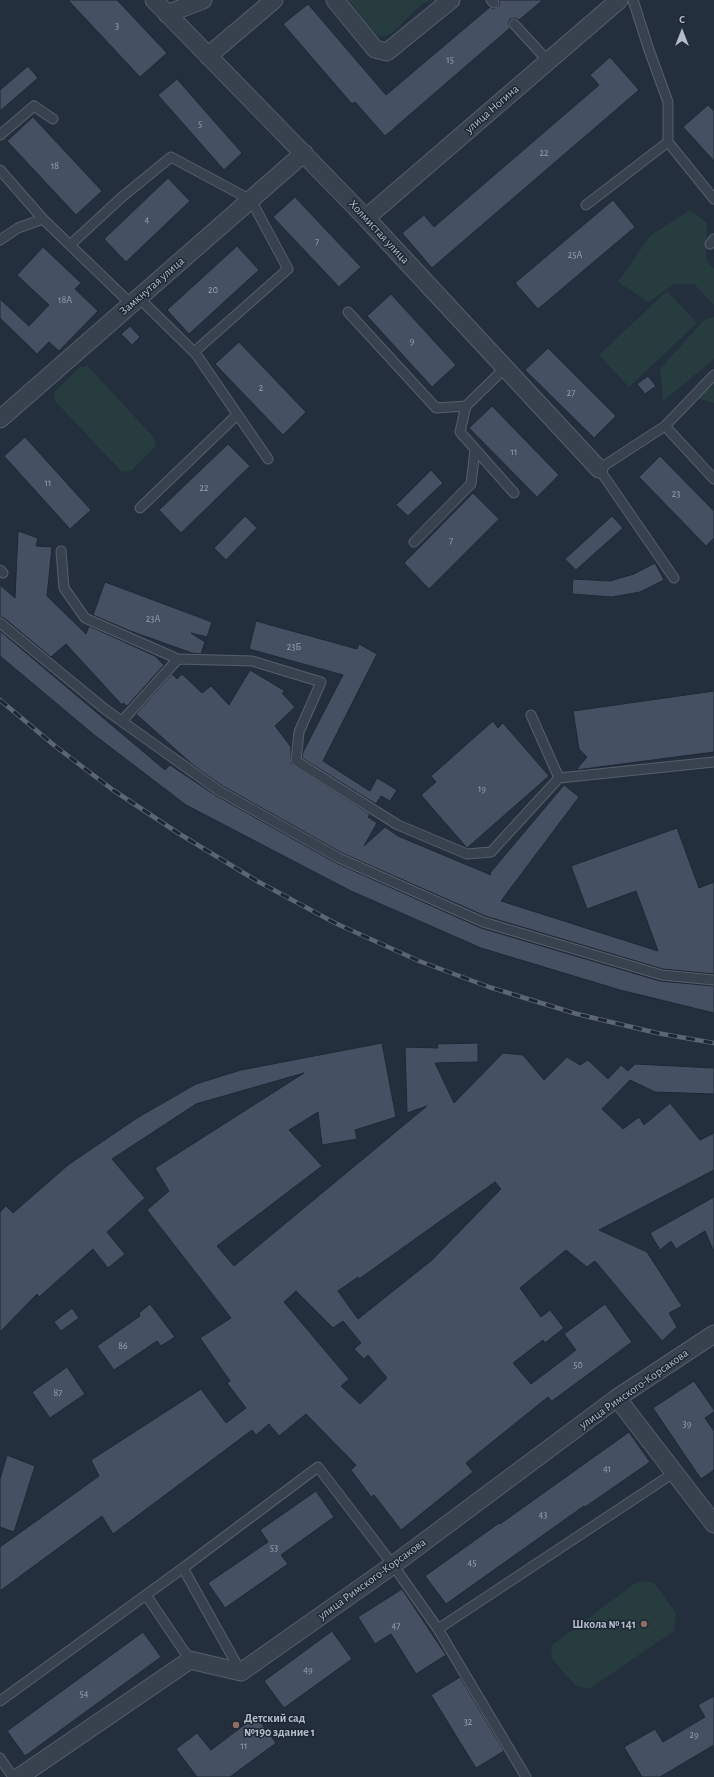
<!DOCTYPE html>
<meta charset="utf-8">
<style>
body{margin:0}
#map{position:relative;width:714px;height:1777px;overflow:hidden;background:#242f3e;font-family:"Alegreya Sans",sans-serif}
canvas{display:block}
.north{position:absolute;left:662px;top:12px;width:40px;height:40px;-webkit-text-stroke:3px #1d2633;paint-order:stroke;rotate:0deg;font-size:11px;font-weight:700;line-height:16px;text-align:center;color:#b4bcc9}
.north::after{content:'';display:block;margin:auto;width:14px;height:18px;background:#b4bcc9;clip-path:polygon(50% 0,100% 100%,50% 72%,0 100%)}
</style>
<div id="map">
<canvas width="714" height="1777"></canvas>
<div class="north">С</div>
</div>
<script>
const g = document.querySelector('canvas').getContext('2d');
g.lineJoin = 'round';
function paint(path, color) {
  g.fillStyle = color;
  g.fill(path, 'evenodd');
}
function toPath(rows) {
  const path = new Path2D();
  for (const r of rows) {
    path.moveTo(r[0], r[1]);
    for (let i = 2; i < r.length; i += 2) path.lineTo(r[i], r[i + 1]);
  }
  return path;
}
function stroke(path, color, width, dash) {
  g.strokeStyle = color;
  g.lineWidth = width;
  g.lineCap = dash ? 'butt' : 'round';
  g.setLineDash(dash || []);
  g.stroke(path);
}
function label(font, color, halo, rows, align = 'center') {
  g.font = font + ' "Alegreya Sans",sans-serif';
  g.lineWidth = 3;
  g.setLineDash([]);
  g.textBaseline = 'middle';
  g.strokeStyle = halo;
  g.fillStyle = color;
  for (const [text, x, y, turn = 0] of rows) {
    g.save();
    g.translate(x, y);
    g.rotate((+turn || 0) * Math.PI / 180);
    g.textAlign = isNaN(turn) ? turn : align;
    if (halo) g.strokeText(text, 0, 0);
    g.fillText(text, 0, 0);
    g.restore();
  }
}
const green = toPath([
 [348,0,448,0,430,1,422,4,391,34,380,37,376,34],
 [690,210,707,223,706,260,714,269,714,305,694,284,675,284,648,302,618,282,650,236],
 [667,291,697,323,629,387,599,355],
 [714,317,714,359,663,401,660,369,704,320],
 [88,366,154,438,156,446,131,471,122,472,55,401,54,392,80,367],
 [714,385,714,403,697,398],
 [644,1581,654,1583,676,1613,674,1631,589,1689,576,1686,552,1659,551,1646,634,1584]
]);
const building = toPath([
 [68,0,117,0,167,53,140,77,68,0],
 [499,0,543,0,519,20,515,18,510,19,508,23,510,28,385,136,355,102,352,104,283,24,308,4,386,95,490,7,493,9,498,7,500,4,499,0],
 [610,57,639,90,432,268,402,233,424,215,434,227,599,85,590,75,610,57],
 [28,66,38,78,0,111,0,90,28,66],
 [177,79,242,153,224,170,158,95,177,79],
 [708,105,714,111,714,161,683,127,708,105],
 [33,117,102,191,76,215,7,141,33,117],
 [168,178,190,201,126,262,104,239,168,178],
 [295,197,361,267,339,287,273,217,295,197],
 [613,200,635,227,538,309,515,283,613,200],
 [237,246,259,270,189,334,167,310,237,246],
 [43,247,81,283,75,289,98,311,59,351,49,342,37,354,0,318,0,299,29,326,49,305,17,275,43,247],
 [391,294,456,365,432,387,367,316,391,294],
 [130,326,140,337,132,345,121,334,130,326],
 [239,342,306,412,283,435,215,364,239,342],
 [548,348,616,416,594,438,525,370,548,348],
 [648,376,656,386,645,394,637,384,648,376],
 [492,406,559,475,537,497,469,428,492,406],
 [25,437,91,510,70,529,4,456,25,437],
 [228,444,250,466,181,533,159,510,228,444],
 [660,456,714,511,714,538,706,546,639,477,660,456],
 [431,470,443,483,408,516,396,505,431,470],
 [473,493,499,519,429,589,404,563,473,493],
 [245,516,257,528,226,560,214,548,245,516],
 [612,516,623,528,576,570,565,559,612,516],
 [18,531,38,538,36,546,52,547,47,596,86,634,89,626,155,656,164,665,127,706,123,703,122,705,66,644,51,657,4,618,0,617,0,585,15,598,18,531],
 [655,563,664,580,640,592,612,597,572,594,573,579,610,581,634,574,655,563],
 [105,582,212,622,207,637,191,633,205,642,201,654,192,653,133,632,135,633,93,615,105,582],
 [256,621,357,649,359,644,377,654,323,761,370,791,377,778,397,790,390,801,381,796,376,804,302,758,303,752,343,675,249,649,256,621],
 [0,631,165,770,170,765,215,795,336,863,481,928,660,981,714,986,714,1013,620,990,481,948,351,891,186,805,93,734,0,656,0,631],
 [250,670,285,691,282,693,295,707,275,726,291,747,291,764,370,814,368,817,377,823,364,846,385,827,398,836,491,875,490,873,564,785,579,797,501,901,658,951,636,891,587,909,571,866,677,828,699,888,714,882,714,974,663,969,485,916,342,853,221,785,193,765,136,714,172,674,177,679,182,674,202,693,211,686,229,705,250,670],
 [714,691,714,752,576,770,587,757,579,749,573,711,714,691],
 [493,721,498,728,503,723,549,776,467,848,421,795,436,782,431,776,493,721],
 [382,1043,396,1117,355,1130,357,1139,322,1145,318,1112,289,1130,322,1166,217,1246,234,1266,427,1106,407,1113,405,1047,438,1048,437,1044,478,1043,478,1062,435,1063,454,1103,503,1053,523,1055,544,1080,567,1057,580,1065,588,1060,608,1079,621,1065,628,1071,635,1064,714,1068,714,1094,655,1092,630,1080,602,1109,623,1129,639,1117,644,1125,670,1103,700,1140,714,1133,714,1170,599,1230,647,1252,682,1306,669,1313,677,1327,662,1341,595,1261,587,1267,566,1250,520,1288,541,1317,550,1310,564,1328,545,1343,543,1340,513,1363,531,1384,576,1350,564,1334,605,1304,632,1342,552,1401,548,1397,466,1463,473,1472,401,1530,374,1495,371,1497,351,1470,356,1465,306,1414,279,1436,269,1424,256,1435,252,1430,113,1534,102,1516,0,1591,0,1547,99,1476,91,1460,201,1389,226,1423,246,1408,227,1383,230,1381,200,1338,231,1318,147,1210,169,1191,155,1168,304,1073,196,1104,112,1159,145,1198,107,1232,125,1254,108,1268,93,1249,39,1297,37,1294,0,1332,0,1212,6,1206,13,1213,68,1165,137,1118,196,1084,241,1070,382,1043],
 [495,1182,501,1189,432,1260,358,1319,338,1291,358,1277,359,1279,495,1182],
 [296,1291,333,1328,343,1321,361,1343,354,1349,364,1359,368,1355,387,1378,360,1404,341,1386,349,1379,284,1302,296,1291],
 [714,1197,714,1252,705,1231,676,1249,671,1241,660,1250,650,1233,714,1197],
 [150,1304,175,1337,161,1346,157,1341,114,1370,97,1346,140,1316,139,1313,150,1304],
 [72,1308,79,1318,61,1331,54,1322,72,1308],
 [67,1367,85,1394,50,1418,32,1392,67,1367],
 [694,1381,714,1410,714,1412,705,1418,714,1431,714,1470,701,1479,653,1408,694,1381],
 [629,1432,650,1462,585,1507,584,1506,446,1604,425,1576,499,1523,500,1524,629,1432],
 [7,1455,35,1466,14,1532,0,1527,0,1479,7,1455],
 [316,1491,334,1517,281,1555,288,1564,225,1608,208,1583,268,1542,260,1530,316,1491],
 [402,1589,446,1655,416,1674,391,1634,375,1644,358,1617,402,1589],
 [332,1631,352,1659,284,1708,264,1681,332,1631],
 [143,1632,161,1657,25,1756,7,1731,143,1632],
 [460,1677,504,1751,476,1768,431,1695,460,1677],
 [714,1696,714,1745,660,1777,642,1777,624,1747,655,1729,663,1742,705,1717,698,1705,714,1696],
 [256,1716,276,1743,230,1777,197,1777,176,1749,197,1733,211,1750,256,1716]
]);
const lane = toPath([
 [491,0,494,3],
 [633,0,649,50,668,102,668,142,714,199],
 [514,24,548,61],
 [0,135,34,106,53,119],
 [0,170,43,219,131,304],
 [586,205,668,142],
 [0,240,18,228,43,219],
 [710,244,714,239],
 [70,245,122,197,171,157,251,200,288,269,194,352],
 [139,298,196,354,268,459],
 [348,312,436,408,466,406,460,432,514,493],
 [466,406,505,368],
 [665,426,714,479],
 [140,508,237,415],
 [414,542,471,484,475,450],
 [61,551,64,588,85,618,178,659],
 [0,570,3,573],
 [674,578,599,469,665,426,714,375],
 [0,623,106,710,218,790,339,858,483,922,662,975,714,980],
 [122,721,178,659,252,661,321,682,299,732,296,761,398,825,467,854,491,852,559,778,531,715],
 [559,778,714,762],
 [146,1595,190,1660],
 [438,1629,675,1472],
 [241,1672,183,1568,318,1467,393,1565,438,1629,526,1777],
 [0,1701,183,1568],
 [0,1758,13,1777]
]);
const street = toPath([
 [154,0,366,218,599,469],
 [335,0,375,49,387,52,451,0],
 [167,14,203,0],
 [208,56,274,0],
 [366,218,619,0],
 [0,419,304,153],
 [617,1398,714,1524],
 [19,1777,190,1660,241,1672,393,1565,617,1398,714,1334]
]);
const rail = toPath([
 [0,700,55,746,113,790,178,833,257,881,335,923,419,961,489,987,577,1014,657,1033,714,1043]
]);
const markers = [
 [644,1624,4,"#8d6e63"],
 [236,1725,4,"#8d6e63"]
];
const numberNames = [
 ["3",117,26],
 ["15",450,60],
 ["5",200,124],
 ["22",544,153],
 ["18",55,166],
 ["4",147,220],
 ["7",317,242],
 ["25А",575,255],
 ["20",213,290],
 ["18А",65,300],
 ["9",412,341],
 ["2",261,388],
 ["27",571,393],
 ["11",514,452],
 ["11",48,483],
 ["22",204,488],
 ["23",676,494],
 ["7",451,541],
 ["23А",153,619],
 ["23Б",294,647],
 ["19",482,789],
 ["86",123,1346],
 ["50",578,1365],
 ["87",58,1393],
 ["39",687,1424],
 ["41",607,1469],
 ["43",543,1515],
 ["53",274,1548],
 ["45",472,1563],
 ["47",396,1626],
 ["49",308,1670],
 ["54",84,1694],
 ["32",468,1722],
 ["29",694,1735],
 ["11",244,1746]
];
const streetNames = [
 ["улица Ногина",492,109,-41],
 ["Холмистая улица",379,232,47],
 ["Замкнутая улица",152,286,-41],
 ["улица Римского-Корсакова",634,1389,-35],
 ["улица Римского-Корсакова",372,1579,-36]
];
const poiNames = [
 ["Школа № 141",636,1624],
 ["Детский сад",244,1718,"left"],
 ["№190 здание 1",244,1732,"left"]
];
paint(green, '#263c3f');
paint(building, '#455162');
stroke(building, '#1f2835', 1);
stroke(lane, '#565f6c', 11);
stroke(street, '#565f6c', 19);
stroke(lane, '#38414e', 9);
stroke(street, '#38414e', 17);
stroke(rail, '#5a6575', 4.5);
stroke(rail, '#1d2633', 3, [9]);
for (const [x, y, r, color] of markers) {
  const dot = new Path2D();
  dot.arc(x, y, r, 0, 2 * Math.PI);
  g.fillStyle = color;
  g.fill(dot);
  stroke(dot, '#1d2633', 1.5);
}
label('10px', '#98a1af', null, numberNames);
label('12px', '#b4bcc9', '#1d2633', streetNames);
label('bold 12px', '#b4bcc9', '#1d2633', poiNames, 'right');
</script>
